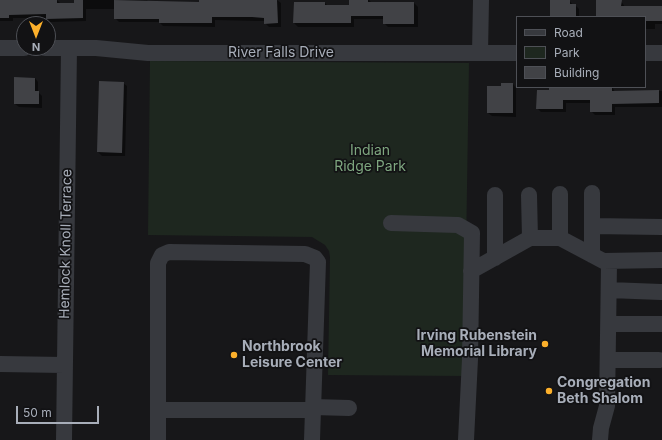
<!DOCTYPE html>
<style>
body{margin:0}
#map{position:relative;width:662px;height:440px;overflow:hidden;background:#171719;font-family:Inter,sans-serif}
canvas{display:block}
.legend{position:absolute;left:516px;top:16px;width:130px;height:72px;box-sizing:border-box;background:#121214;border:1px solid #4e5056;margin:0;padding:5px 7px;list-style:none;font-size:12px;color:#a8aeb9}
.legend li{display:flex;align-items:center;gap:8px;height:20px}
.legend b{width:20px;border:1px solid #4e5056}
.north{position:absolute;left:16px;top:16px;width:40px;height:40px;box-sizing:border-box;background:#121214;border:1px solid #4e5056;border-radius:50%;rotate:180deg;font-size:11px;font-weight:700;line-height:16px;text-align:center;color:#a8aeb9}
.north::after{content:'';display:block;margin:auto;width:14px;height:18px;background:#fcb02b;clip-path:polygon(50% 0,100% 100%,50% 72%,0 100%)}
.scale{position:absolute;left:16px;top:406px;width:83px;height:18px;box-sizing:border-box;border:2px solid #a8aeb9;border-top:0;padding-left:5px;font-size:12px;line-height:14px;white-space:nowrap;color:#a8aeb9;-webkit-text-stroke:3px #121214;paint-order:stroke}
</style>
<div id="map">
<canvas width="662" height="440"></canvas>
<ul class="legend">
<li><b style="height:5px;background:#37393e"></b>Road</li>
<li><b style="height:11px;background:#1e271f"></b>Park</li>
<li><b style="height:11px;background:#414246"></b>Building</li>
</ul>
<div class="north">N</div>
<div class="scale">50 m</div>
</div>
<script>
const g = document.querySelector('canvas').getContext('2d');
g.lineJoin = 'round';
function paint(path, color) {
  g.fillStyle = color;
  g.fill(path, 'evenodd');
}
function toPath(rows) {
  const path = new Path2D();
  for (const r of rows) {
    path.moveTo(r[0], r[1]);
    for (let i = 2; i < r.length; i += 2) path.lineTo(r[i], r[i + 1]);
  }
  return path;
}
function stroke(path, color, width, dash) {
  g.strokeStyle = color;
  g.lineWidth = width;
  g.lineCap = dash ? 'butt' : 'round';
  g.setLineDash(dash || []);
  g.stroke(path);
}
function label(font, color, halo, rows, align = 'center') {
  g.font = font + ' Inter,sans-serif';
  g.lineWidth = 3.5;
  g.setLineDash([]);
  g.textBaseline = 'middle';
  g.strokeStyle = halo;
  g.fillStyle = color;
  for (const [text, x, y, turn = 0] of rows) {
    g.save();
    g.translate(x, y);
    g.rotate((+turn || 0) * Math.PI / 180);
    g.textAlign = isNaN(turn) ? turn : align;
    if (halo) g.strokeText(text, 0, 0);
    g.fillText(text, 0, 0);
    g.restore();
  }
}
const green = toPath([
 [150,61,469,63,464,376,328,375,330,257,329,251,325,245,312,237,148,235]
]);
const shadow = toPath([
 [0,0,57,0,61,4,75,4,75,0,147,0,149,2,200,3,200,0,277,0,281,3,281,27,269,27,265,23,265,21,256,21,215,20,215,27,163,26,159,22,119,22,115,18,115,9,86,9,86,21,50,22,47,18,13,18,13,21,0,21],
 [350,0,369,0,372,3,414,3,418,7,418,27,388,27,384,23,384,19,354,19,354,27,298,27,294,23,325,3,328,6,350,6],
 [569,0,573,5,575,5,579,9,579,17,551,17],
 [621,1,625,7,662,7,662,24,655,24,655,29,645,29,645,17,597,17],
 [35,78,38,82,38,92,42,96,42,108,19,107,15,104],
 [123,83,127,86,125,156,102,156,98,152],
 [513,84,516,88,516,117,492,116,488,113],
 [550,87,612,87,615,92,662,91,662,107,615,107,615,115,595,115,591,111,591,103,566,103,566,112,541,112,537,108,550,91]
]);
const building = toPath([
 [0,0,57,0,57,3,74,3,74,0,83,0,83,18,46,19,46,14,9,15,9,18,0,18],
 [114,0,199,2,199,0,277,0,278,23,264,24,264,18,252,17,212,17,212,23,159,23,159,19,114,19],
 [349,0,368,0,368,2,414,2,414,24,383,24,383,16,351,16,351,23,293,23,294,2,325,2,325,5,349,5],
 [550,0,570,0,570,4,576,4,576,17,550,17],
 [596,0,622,0,621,6,662,6,662,21,645,21,645,17,596,17],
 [14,77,35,78,35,91,39,91,39,104,14,104],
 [99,81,124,82,122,153,97,152],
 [501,83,513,83,513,113,487,113,487,86,501,86],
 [549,87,612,87,612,91,659,90,659,103,612,104,612,112,590,112,590,100,563,100,563,109,536,109,537,90,549,90]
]);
const minor = toPath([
 [0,48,24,48],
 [45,48,96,48,148,53,517,53],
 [480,53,481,0],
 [645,53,662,53],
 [560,194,560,238],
 [529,195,530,238],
 [391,223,458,225,472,233,470,359,466,440],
 [592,226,662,227],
 [592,255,592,193],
 [495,258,495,195],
 [604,261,662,260],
 [471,271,530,238,560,238,609,264,607,406,601,428,600,440],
 [609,290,661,292],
 [609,324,661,324],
 [608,360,659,360],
 [0,364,64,365],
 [313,407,349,408],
 [158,410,313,410],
 [64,440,69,48],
 [158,440,158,263,162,255,169,252,305,254,315,258,318,262,312,440]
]);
const markers = [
 [545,344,4,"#fcb02b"],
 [234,355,4,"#fcb02b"],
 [549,391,4,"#fcb02b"]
];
const streetNames = [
 ["River Falls Drive",281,53],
 ["Hemlock Knoll Terrace",66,244,-89]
];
const parkNames = [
 ["Indian",370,151],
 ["Ridge Park",370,167]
];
const poiNames = [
 ["Irving Rubenstein",537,336,"right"],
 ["Memorial Library",537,352,"right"],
 ["Northbrook",242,347],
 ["Leisure Center",242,363],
 ["Congregation",557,383],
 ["Beth Shalom",557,399]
];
paint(green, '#1e271f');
paint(shadow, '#0007');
paint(building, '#414246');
stroke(minor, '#37393e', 16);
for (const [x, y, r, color] of markers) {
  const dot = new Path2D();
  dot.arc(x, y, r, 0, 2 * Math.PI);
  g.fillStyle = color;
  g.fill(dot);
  stroke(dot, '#121214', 1.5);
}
label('14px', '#a8aeb9', '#121214', streetNames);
label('14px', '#7ea67f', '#121214', parkNames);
label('bold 14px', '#a8aeb9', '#121214', poiNames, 'left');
</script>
